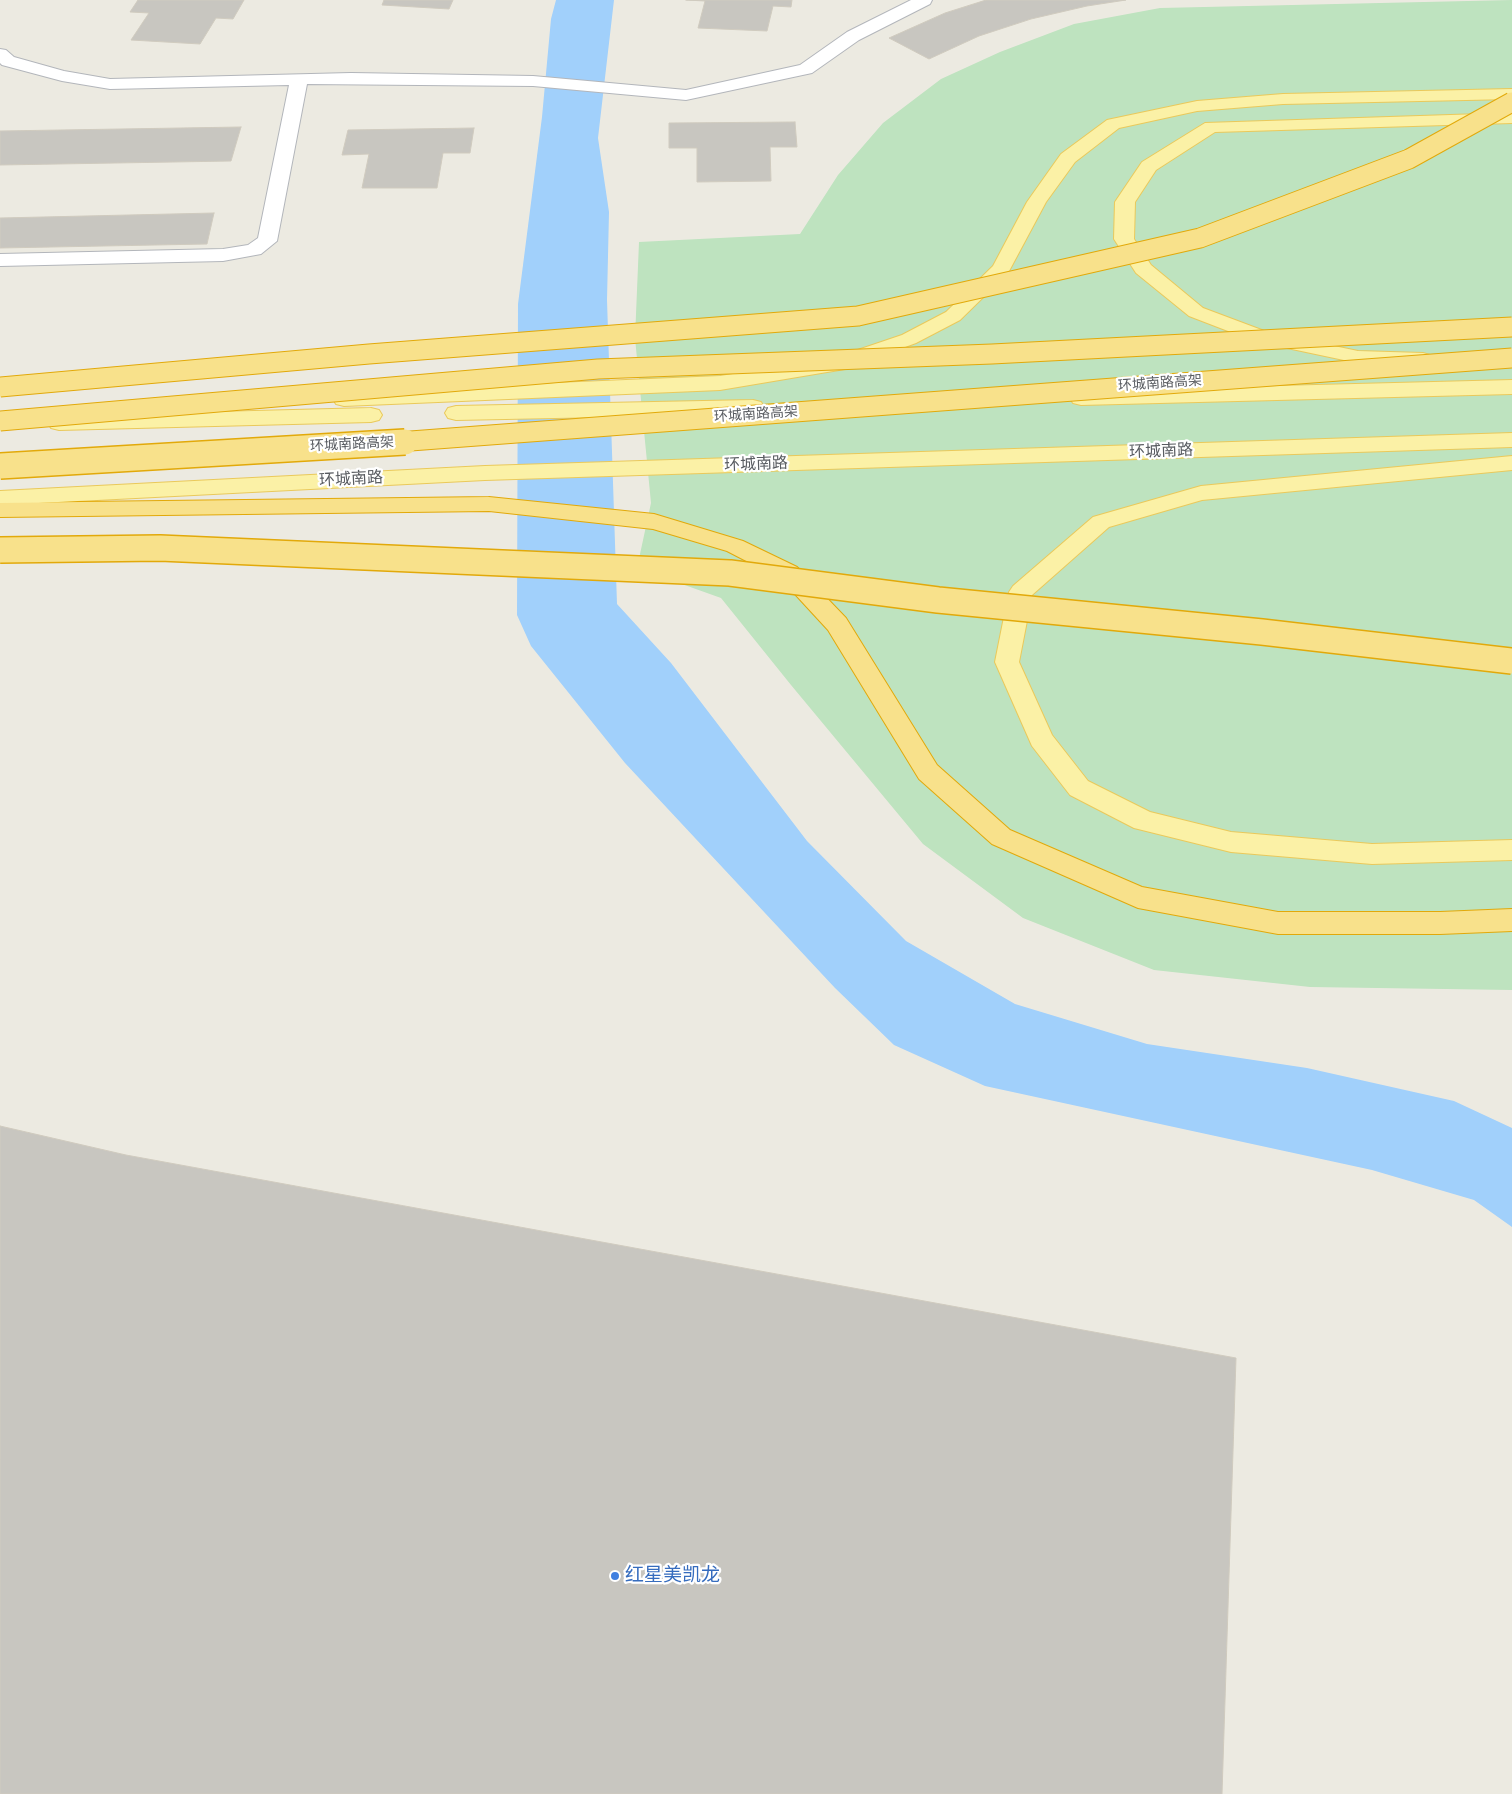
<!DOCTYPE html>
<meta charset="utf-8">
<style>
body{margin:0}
canvas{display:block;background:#eceae1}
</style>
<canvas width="1512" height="1794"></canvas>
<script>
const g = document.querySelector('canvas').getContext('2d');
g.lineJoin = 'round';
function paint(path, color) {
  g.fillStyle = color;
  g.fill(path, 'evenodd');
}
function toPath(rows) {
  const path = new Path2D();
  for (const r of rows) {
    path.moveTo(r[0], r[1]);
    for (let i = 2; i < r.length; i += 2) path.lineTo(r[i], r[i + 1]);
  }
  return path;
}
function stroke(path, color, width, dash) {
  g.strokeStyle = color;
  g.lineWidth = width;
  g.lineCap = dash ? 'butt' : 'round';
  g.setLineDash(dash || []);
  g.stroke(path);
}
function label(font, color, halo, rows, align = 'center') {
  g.font = font + ' "Nunito Sans","Noto Sans SC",sans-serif';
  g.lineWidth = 4.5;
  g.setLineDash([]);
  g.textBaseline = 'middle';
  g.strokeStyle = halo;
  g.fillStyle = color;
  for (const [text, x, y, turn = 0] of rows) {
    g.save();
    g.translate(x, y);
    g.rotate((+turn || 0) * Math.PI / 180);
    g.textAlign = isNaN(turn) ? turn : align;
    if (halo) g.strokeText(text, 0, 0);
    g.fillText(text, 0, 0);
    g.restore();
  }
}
const green = toPath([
 [1512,0,1512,990,1310,987,1154,970,1023,918,923,844,791,685,721,598,637,568,651,503,635,338,639,242,800,234,838,175,883,123,941,79,1000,52,1074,24,1160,8]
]);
const water = toPath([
 [556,0,614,0,598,138,609,212,607,300,617,604,671,663,807,841,906,941,1015,1004,1147,1044,1307,1068,1454,1101,1512,1128,1512,1227,1474,1200,1372,1170,985,1086,894,1045,835,988,625,763,531,646,517,615,518,304,542,117,551,19]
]);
const building = toPath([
 [138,0,244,0,233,19,216,18,200,44,131,40,149,13,130,12,138,0],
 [384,0,453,0,449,9,382,5,384,0],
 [686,0,792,0,791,7,773,6,767,31,698,28,705,1,686,0],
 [986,0,1126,0,1087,6,1031,19,979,36,929,59,889,38,945,13,986,0],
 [795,122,797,147,770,147,771,181,697,182,697,148,669,148,669,123,795,122],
 [241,127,231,161,0,165,0,131,241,127],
 [474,128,470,153,443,153,437,188,362,188,369,154,342,155,348,130,474,128],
 [214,213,207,244,0,248,0,218,214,213],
 [0,1126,126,1155,1236,1358,1222,1794,0,1794,0,1126]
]);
const minor = toPath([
 [911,0,932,0,930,4,859,40,812,73,686,100,533,86,307,84,277,241,261,254,223,261,0,266,0,254,223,249,248,245,258,238,289,85,110,89,62,81,2,65,0,63,0,49,6,50,14,57,64,71,110,79,351,73,533,76,686,90,800,65,847,32,911,0]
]);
const major = toPath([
 [1512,89,1512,99,1283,104,1197,111,1119,128,1075,162,1046,202,1008,273,960,320,916,343,845,369,720,390,344,406,336,404,333,399,336,394,344,392,720,376,834,358,902,335,946,312,993,266,1027,202,1061,154,1107,120,1197,101,1283,94,1512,89],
 [1512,113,1512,123,1215,132,1156,170,1135,202,1134,239,1151,265,1203,308,1267,332,1358,351,1423,353,1430,355,1434,359,1430,363,1423,365,1358,363,1254,341,1189,316,1136,273,1114,239,1115,202,1142,162,1205,123,1512,113],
 [1512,380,1512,394,1081,405,1073,403,1070,398,1073,393,1081,391,1512,380],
 [753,400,761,402,764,407,761,412,753,414,456,420,448,418,445,413,448,408,456,406,753,400],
 [371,408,379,410,382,415,379,420,371,422,59,430,51,428,48,423,51,418,59,416,371,408],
 [1512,433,1512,447,485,480,0,505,0,491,485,466,1512,433],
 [1512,456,1512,470,1202,500,1109,527,1032,595,1019,662,1052,735,1088,781,1150,812,1231,832,1372,844,1512,840,1512,860,1372,864,1231,852,1134,828,1070,795,1032,746,995,662,1009,592,1013,586,1093,517,1201,486,1512,456]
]);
const highway = toPath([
 [489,497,654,514,743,541,797,567,846,618,937,765,1010,830,1142,887,1278,912,1440,912,1512,909,1512,931,1440,934,1278,934,1138,908,992,844,919,779,828,630,781,579,727,551,653,529,489,511,0,517,0,503,489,497]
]);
const highwayBridgeFar1 = toPath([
 [0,387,369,354,858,316,1200,238,1409,159,1512,102],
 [0,421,598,369,992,354,1512,327],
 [384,443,1512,358]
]);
const highwayBridge = toPath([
 [0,466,405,442],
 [0,550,160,548,730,573,938,600,1262,632,1512,661]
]);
const markers = [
 [615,1576,5,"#3f7fe0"]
];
const farStreetnames = [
 ["环城南路高架",1160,384,-4],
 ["环城南路高架",756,415,-4],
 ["环城南路高架",352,445,-3]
];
const streetNames = [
 ["环城南路",1161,452,-2],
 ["环城南路",756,465,-2],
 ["环城南路",351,480,-3]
];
const nearShopnames = [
 ["红星美凯龙",625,1576]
];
paint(green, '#bee3bf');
paint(water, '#a1d0fb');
paint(building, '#c8c6c0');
stroke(building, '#d0cbbf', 1);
stroke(minor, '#b3b6bb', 2);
stroke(major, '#eac95b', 2);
stroke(highway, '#e2a90a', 2);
paint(minor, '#fff');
paint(major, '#fbf1a6');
paint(highway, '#f8e18b');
stroke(highwayBridgeFar1, '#e2a90a', 21, []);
stroke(highwayBridge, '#e2a90a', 28, []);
stroke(highwayBridgeFar1, '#f8e18b', 19);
stroke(highwayBridge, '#f8e18b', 25);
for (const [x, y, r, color] of markers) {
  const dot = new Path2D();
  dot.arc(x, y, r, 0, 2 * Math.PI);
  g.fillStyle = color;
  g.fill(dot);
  stroke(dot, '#fff', 2);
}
label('14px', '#595c61', '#fff', farStreetnames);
label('16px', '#595c61', '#fff', streetNames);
label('19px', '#366cbe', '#fff', nearShopnames, 'left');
</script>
